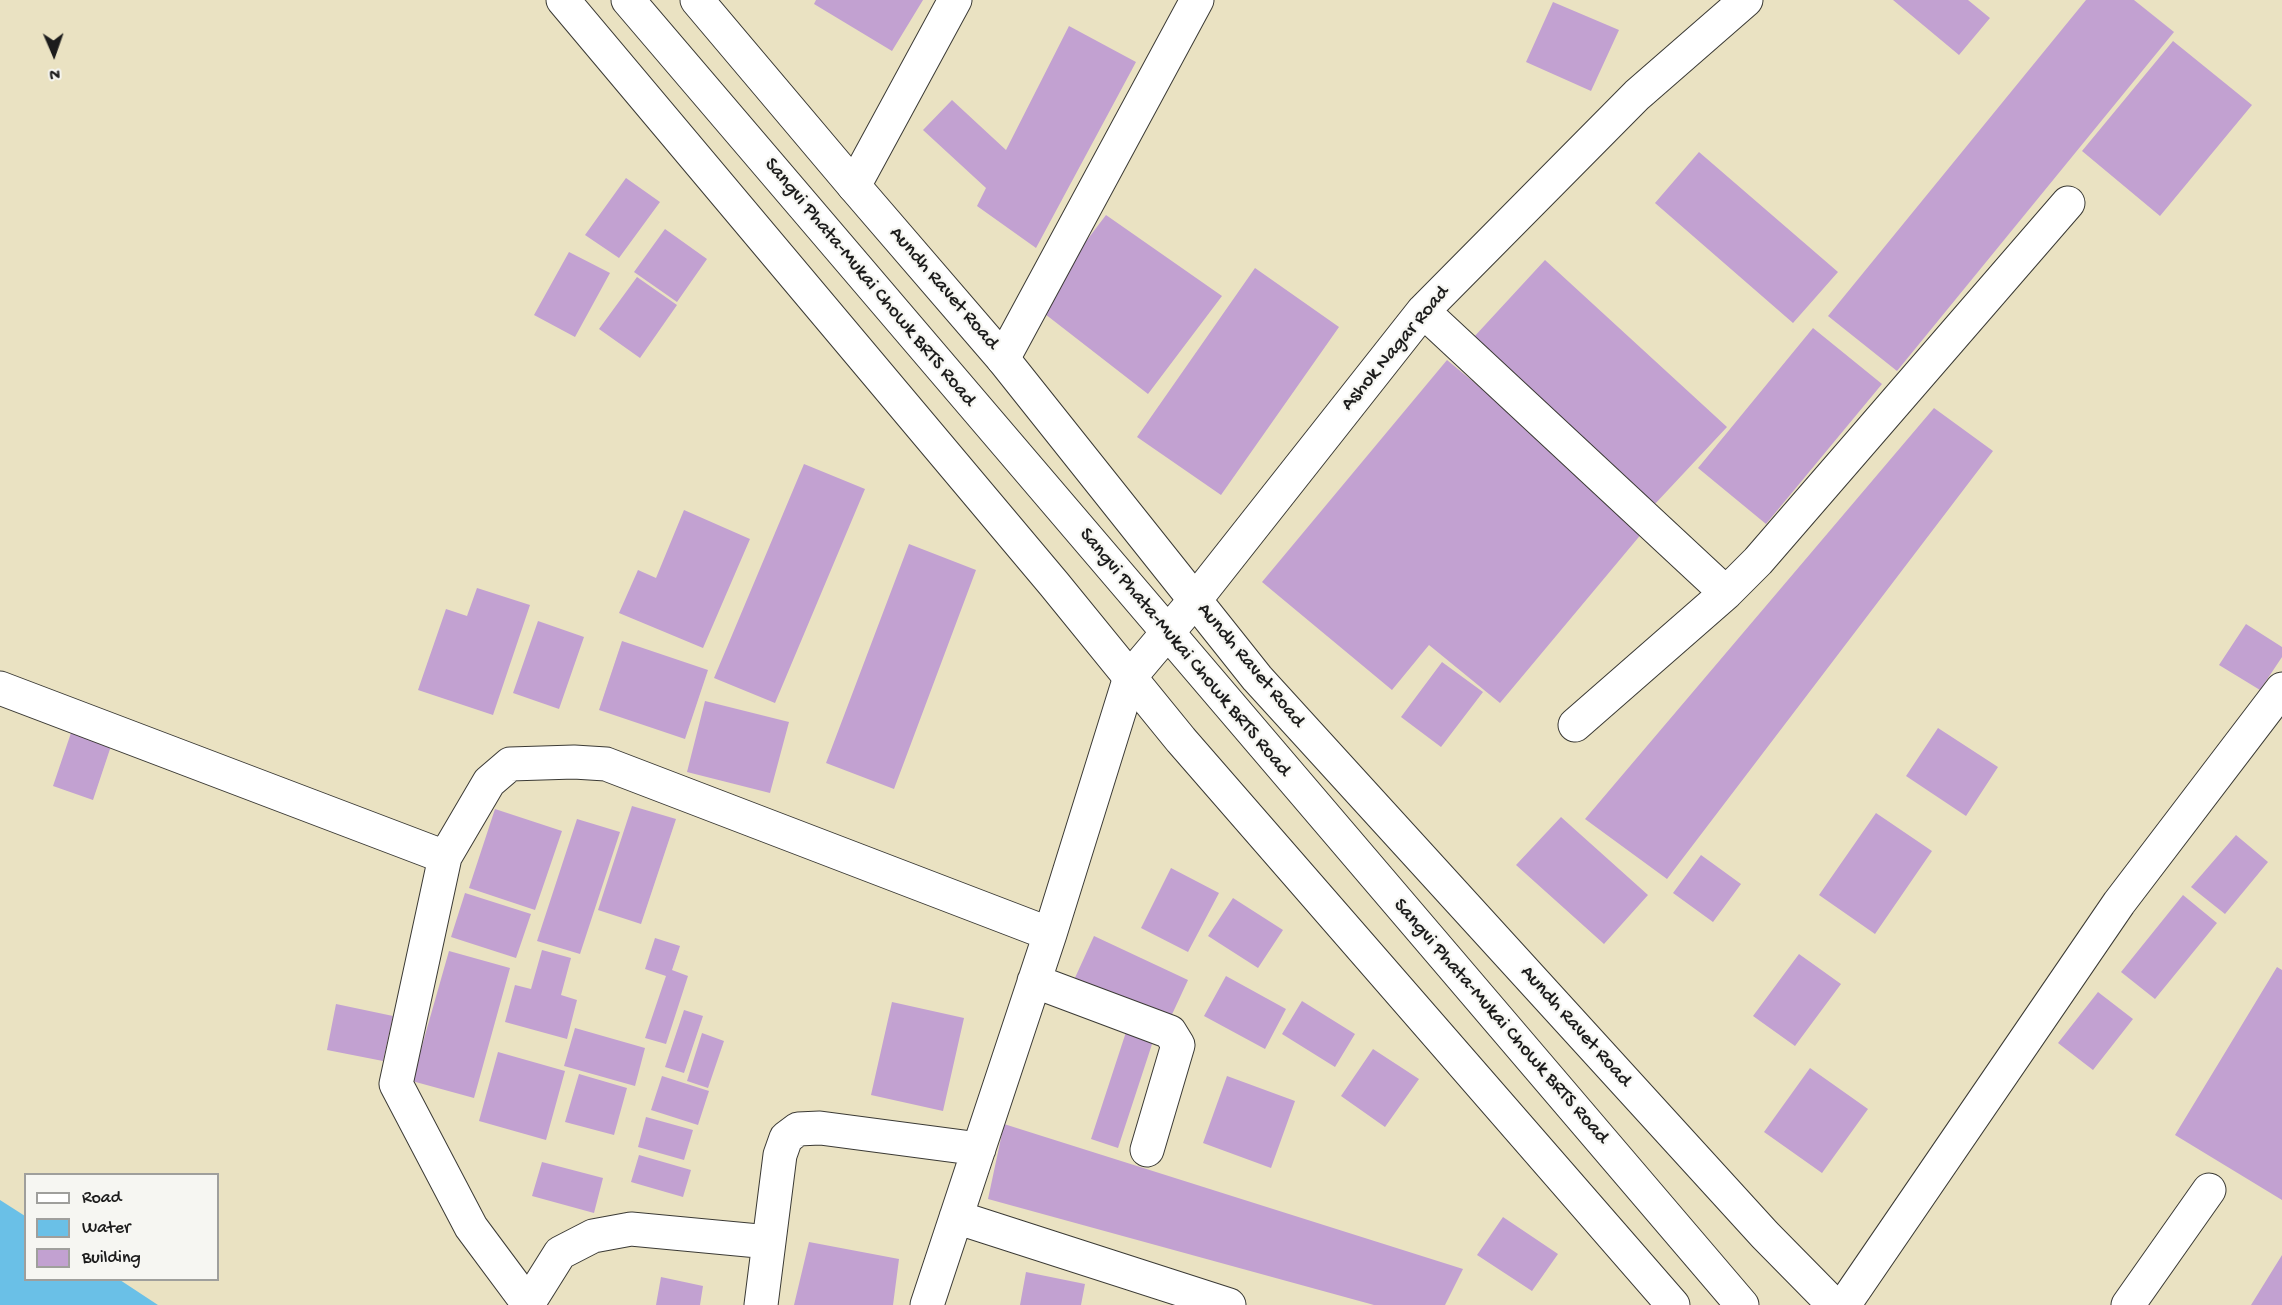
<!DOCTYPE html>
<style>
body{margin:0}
#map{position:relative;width:2282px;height:1305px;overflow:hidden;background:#eae2c2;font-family:"Gochi Hand",sans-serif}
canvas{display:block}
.legend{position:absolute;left:24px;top:1173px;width:195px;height:108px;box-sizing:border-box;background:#f6f6f2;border:2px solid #9f9f9c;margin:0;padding:8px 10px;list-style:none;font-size:18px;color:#1c1c1c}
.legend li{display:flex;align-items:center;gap:12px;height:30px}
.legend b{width:30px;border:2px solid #9f9f9c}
.north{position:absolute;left:24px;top:24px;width:60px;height:60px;-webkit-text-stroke:4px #f6f6f2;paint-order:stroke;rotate:178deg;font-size:16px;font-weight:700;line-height:24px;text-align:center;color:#1c1c1c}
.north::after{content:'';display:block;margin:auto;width:21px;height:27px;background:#1c1c1c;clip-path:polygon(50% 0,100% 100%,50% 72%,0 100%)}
</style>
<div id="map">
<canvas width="2282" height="1305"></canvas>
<ul class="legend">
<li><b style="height:8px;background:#fff"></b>Road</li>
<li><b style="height:16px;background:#6ac0e7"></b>Water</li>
<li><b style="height:16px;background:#c2a1d1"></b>Building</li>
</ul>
<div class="north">N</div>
</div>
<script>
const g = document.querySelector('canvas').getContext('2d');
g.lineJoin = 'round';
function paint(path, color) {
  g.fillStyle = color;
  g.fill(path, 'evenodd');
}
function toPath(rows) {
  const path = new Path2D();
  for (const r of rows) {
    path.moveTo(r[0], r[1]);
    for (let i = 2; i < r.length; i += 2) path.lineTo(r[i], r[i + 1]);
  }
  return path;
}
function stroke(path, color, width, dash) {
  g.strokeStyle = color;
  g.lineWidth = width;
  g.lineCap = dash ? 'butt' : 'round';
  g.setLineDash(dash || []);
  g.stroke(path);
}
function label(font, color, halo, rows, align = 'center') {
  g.font = font + ' "Gochi Hand",sans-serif';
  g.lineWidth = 4.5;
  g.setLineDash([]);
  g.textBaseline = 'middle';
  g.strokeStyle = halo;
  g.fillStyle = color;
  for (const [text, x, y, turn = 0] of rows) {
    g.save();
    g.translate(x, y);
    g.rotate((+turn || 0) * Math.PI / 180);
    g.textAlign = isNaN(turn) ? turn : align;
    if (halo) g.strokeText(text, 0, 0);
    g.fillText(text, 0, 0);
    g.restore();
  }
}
const water = toPath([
 [0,1200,25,1216,26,1280,120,1280,158,1305,0,1305]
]);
const building = toPath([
 [816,0,923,0,892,51,814,4],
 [1893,0,1968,0,1990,18,1959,55],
 [2086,0,2134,0,2174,32,1897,371,1828,316],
 [1553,2,1619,30,1591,91,1526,62],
 [1069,26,1136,62,1036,248,977,206,986,188,923,130,952,100,1006,150],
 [2173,41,2252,105,2160,216,2082,151],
 [1699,152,1838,272,1793,323,1655,203],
 [626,178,660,202,619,258,585,235],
 [1106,215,1222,296,1148,394,1036,307],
 [665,229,707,259,677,302,634,272],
 [569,252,610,273,575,337,534,315],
 [1545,260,1727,427,1654,505,1473,338],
 [1255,268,1339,327,1221,495,1137,437],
 [637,277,677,305,640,358,599,329],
 [1813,328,1882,384,1766,524,1698,468],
 [1447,360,1648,526,1500,703,1429,645,1392,690,1262,582],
 [1934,408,1993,451,1667,879,1585,819],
 [804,464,865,489,775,703,714,678],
 [684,510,750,539,703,648,619,613,638,570,656,578],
 [909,544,976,570,894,789,826,763],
 [477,588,530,605,493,715,418,690,446,609,467,616],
 [538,621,584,637,559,709,513,693],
 [2246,624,2282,647,2282,657,2260,690,2219,665],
 [622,641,708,670,685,739,599,710],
 [1442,662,1483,692,1441,747,1401,717],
 [705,701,789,722,770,793,687,772],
 [73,727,113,740,93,800,53,786],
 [1938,728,1998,767,1966,816,1906,776],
 [632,806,676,819,641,924,598,910],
 [495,809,562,831,535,910,469,888],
 [1876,813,1932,851,1875,934,1819,895],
 [1561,817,1648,895,1604,944,1516,865],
 [577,819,620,832,580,954,537,941],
 [2236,835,2268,862,2225,914,2191,887],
 [1701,855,1741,884,1713,922,1673,893],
 [1171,868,1219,893,1188,952,1141,928],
 [465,893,531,914,516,958,451,937],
 [2183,895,2217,923,2155,999,2121,972],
 [1233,898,1283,930,1258,968,1208,936],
 [1094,936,1188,980,1168,1023,1074,980],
 [655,938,680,946,672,970,688,976,666,1044,645,1038,666,976,645,969],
 [542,950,571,958,561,995,577,1000,567,1039,505,1022,515,985,531,989],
 [449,951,510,968,474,1098,412,1081],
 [1799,954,1841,984,1795,1046,1753,1016],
 [2277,967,2282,970,2282,1200,2175,1135],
 [1226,976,1286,1009,1265,1049,1204,1016],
 [2098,992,2133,1019,2093,1070,2058,1043],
 [1302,1001,1355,1034,1335,1067,1282,1034],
 [892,1002,964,1018,943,1111,871,1095],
 [336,1004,393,1016,383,1061,327,1050],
 [684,1010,703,1016,684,1073,665,1067],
 [575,1028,645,1048,635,1086,564,1066],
 [1127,1029,1154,1038,1118,1148,1091,1139],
 [702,1033,724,1041,708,1088,687,1081],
 [1373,1049,1419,1079,1385,1127,1341,1096],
 [498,1052,565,1071,546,1140,479,1121],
 [1810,1068,1868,1109,1822,1173,1764,1132],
 [579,1074,627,1088,614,1135,565,1122],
 [662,1076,709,1091,698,1125,651,1110],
 [1227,1076,1295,1101,1271,1168,1203,1143],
 [646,1117,693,1130,684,1160,638,1147],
 [1004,1124,1463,1269,1445,1305,1374,1305,988,1199],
 [639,1155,691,1170,683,1197,631,1182],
 [542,1162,603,1178,594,1213,532,1196],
 [1503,1217,1558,1254,1532,1291,1477,1255],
 [809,1242,899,1259,893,1305,794,1305],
 [2282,1255,2282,1305,2251,1305],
 [1026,1272,1085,1284,1081,1305,1020,1305],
 [661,1277,703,1286,700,1305,656,1305]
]);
const minor = toPath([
 [628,0,1742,1305],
 [854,186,955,0],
 [1423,311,1726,593],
 [1003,359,1197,0],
 [0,688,445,857],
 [1575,725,1726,593,1758,561,2068,203],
 [1034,981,1170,1032,1178,1045,1147,1150],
 [956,1217,1229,1305],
 [528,1304,560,1253,593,1236,631,1229,769,1242],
 [529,1305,471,1227,396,1084,445,857,489,782,510,764,574,762,606,764,1050,934],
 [761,1305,780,1155,786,1138,798,1129,820,1128,979,1149],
 [927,1305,1050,934,1130,677,1195,600,1423,311,1637,95,1746,0],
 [1844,1305,2119,903,2282,689],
 [2128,1305,2209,1190]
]);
const major = toPath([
 [563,0,1054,584,1181,740,1673,1305],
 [697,0,854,186,1003,359,1257,678,1765,1235,1834,1305]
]);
const streetNames = [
 ["Sangvi Phata-Mukai Chowk BRTS Road",869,283,50],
 ["Aundh Ravet Road",943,289,49],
 ["Ashok Nagar Road",1396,349,-50],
 ["Sangvi Phata-Mukai Chowk BRTS Road",1184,653,50],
 ["Aundh Ravet Road",1250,666,50],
 ["Sangvi Phata-Mukai Chowk BRTS Road",1500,1022,49],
 ["Aundh Ravet Road",1575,1027,48]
];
paint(water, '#6ac0e7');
paint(building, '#c2a1d1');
stroke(minor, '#3b3a35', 35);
stroke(major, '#3b3a35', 35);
stroke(minor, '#fff', 33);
stroke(major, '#fff', 33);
label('20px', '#1c1c1c', '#f6f6f2', streetNames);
</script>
